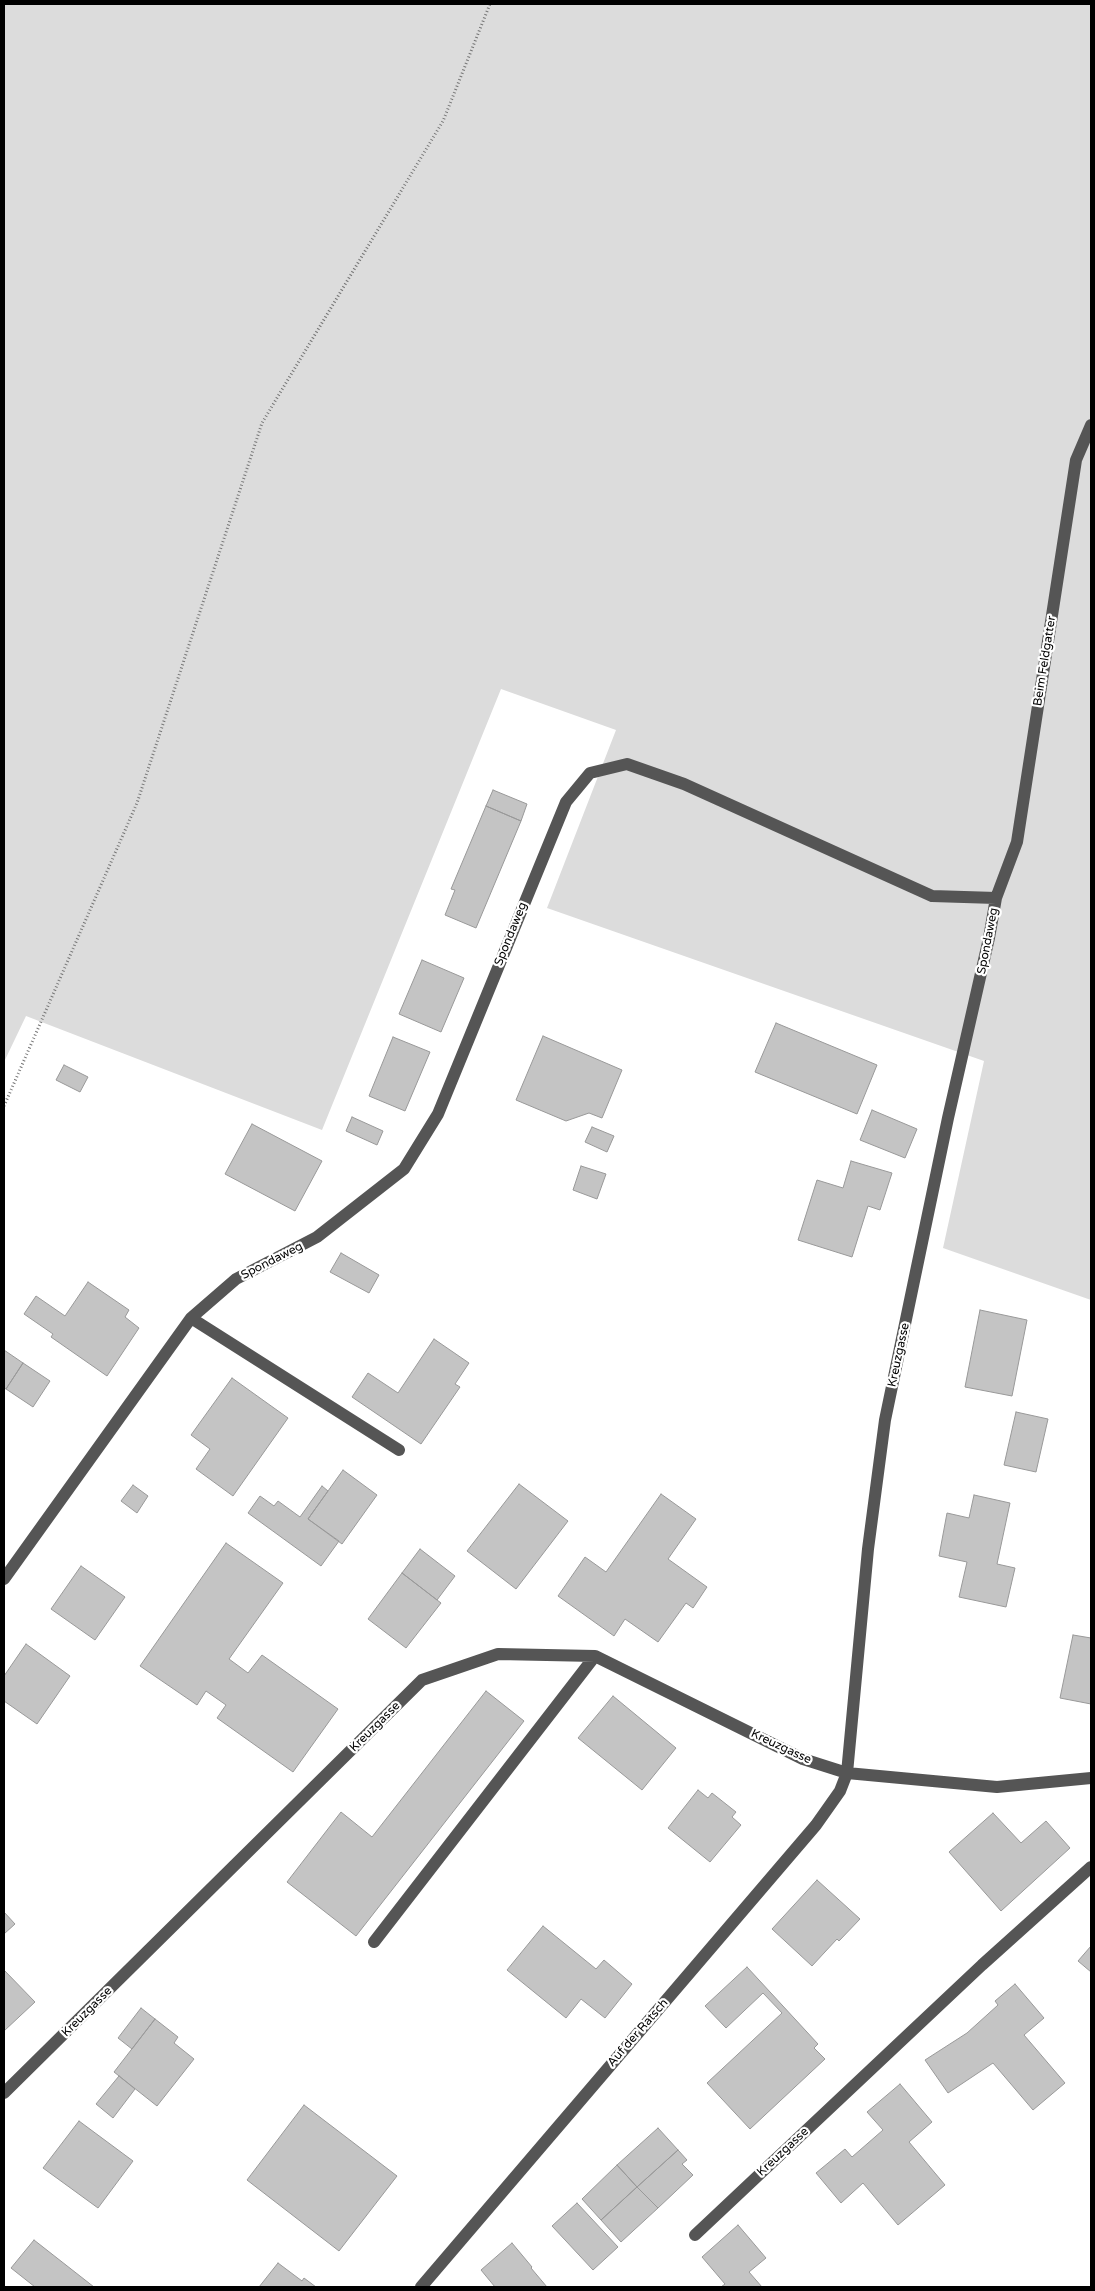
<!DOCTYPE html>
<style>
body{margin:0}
#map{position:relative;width:1095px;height:2291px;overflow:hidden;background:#fff;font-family:"Varela Round",sans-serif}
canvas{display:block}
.frame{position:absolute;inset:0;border:5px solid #000;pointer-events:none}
</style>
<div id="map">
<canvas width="1095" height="2291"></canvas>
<div class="frame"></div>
</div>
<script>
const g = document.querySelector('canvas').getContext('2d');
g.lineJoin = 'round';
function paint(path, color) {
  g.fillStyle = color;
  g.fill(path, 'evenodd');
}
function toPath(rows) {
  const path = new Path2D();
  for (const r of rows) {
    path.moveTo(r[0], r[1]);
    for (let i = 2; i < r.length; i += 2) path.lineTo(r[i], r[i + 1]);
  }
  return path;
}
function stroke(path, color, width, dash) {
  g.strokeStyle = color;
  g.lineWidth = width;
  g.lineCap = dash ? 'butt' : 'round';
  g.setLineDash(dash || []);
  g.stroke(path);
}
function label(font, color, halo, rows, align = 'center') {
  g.font = font + ' "Varela Round",sans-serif';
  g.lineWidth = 4.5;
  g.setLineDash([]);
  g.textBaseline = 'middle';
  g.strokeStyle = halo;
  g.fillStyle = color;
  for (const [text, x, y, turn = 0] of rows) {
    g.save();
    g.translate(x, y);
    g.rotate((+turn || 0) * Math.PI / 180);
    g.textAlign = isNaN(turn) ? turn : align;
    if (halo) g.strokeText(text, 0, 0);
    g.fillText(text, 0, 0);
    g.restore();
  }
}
const green = toPath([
 [4,4,1091,4,1091,1300,943,1248,984,1061,547,908,616,730,501,689,322,1130,26,1016,4,1062]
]);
const building = toPath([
 [493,790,527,804,521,821,486,806,493,790],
 [486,806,521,821,476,928,445,915,455,890,451,889,486,806],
 [422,960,464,978,441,1032,399,1014,422,960],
 [776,1023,877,1065,857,1114,755,1072,776,1023],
 [543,1036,622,1070,602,1118,589,1113,566,1121,516,1100,543,1036],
 [393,1037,430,1052,405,1111,369,1096,393,1037],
 [64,1065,88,1077,80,1092,56,1080,64,1065],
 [872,1110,917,1129,905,1158,860,1140,872,1110],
 [352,1117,383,1131,377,1145,346,1131,352,1117],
 [252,1124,322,1161,295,1211,225,1174,252,1124],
 [592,1127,614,1136,607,1152,585,1142,592,1127],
 [851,1161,892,1173,880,1210,868,1206,852,1257,798,1240,817,1180,843,1188,851,1161],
 [581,1166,606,1174,597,1199,573,1190,581,1166],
 [341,1253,379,1275,369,1293,330,1272,341,1253],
 [88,1282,129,1310,125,1317,139,1328,107,1376,51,1337,53,1334,24,1314,36,1296,65,1316,88,1282],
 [980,1310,1027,1320,1012,1396,965,1387,980,1310],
 [434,1339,469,1363,455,1384,460,1387,421,1444,352,1397,368,1373,398,1393,434,1339],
 [4,1350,23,1363,6,1389,4,1388,4,1350],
 [23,1363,50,1381,33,1407,6,1389,23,1363],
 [232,1378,288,1418,233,1496,196,1469,210,1449,191,1435,232,1378],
 [1016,1412,1048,1419,1036,1472,1004,1465,1016,1412],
 [343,1470,377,1495,342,1544,308,1519,343,1470],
 [519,1484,568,1521,516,1589,467,1551,519,1484],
 [133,1485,148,1496,137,1513,121,1501,133,1485],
 [322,1486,328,1491,308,1519,339,1541,321,1566,248,1513,260,1496,274,1506,278,1501,300,1517,322,1486],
 [661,1494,696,1519,668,1559,707,1587,693,1608,686,1603,658,1642,625,1619,614,1636,558,1596,585,1557,606,1572,661,1494],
 [974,1495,1010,1503,997,1564,1015,1568,1006,1607,959,1597,967,1562,939,1556,947,1513,969,1518,974,1495],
 [226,1543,283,1583,229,1659,248,1673,262,1655,338,1709,293,1772,217,1718,226,1705,206,1691,197,1705,140,1666,226,1543],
 [420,1549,455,1576,437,1600,402,1573,420,1549],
 [81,1566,125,1597,95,1640,51,1609,81,1566],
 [402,1573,441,1603,406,1648,368,1619,402,1573],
 [1073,1635,1091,1638,1091,1704,1060,1698,1073,1635],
 [26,1644,70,1676,37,1724,4,1701,4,1676,26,1644],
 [486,1691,524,1721,356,1936,287,1882,341,1812,372,1837,486,1691],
 [613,1696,676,1748,642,1790,578,1738,613,1696],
 [698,1790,708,1798,712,1793,736,1812,732,1817,741,1825,710,1862,668,1828,698,1790],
 [993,1813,1021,1843,1046,1821,1070,1848,1001,1911,949,1852,993,1813],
 [817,1880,860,1919,839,1941,837,1939,812,1966,772,1929,817,1880],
 [4,1912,15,1924,4,1934,4,1912],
 [543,1926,596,1969,604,1960,632,1984,605,2018,581,1999,566,2018,507,1970,543,1926],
 [1091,1946,1091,1972,1078,1961,1091,1946],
 [747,1967,818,2044,814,2048,825,2059,750,2129,707,2083,782,2013,763,1993,726,2028,705,2006,747,1967],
 [4,1970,35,2002,4,2031,4,1970],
 [1015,1984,1044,2018,1024,2035,1065,2083,1033,2110,993,2063,948,2093,925,2060,967,2033,998,2005,995,2001,1015,1984],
 [141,2008,155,2019,132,2049,118,2038,141,2008],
 [155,2019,178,2037,174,2043,194,2059,157,2106,114,2072,155,2019],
 [119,2076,135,2089,113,2118,96,2104,119,2076],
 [900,2084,932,2122,909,2142,945,2185,898,2225,863,2183,841,2203,816,2173,845,2149,852,2157,883,2130,867,2112,900,2084],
 [304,2105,397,2176,339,2251,247,2180,304,2105],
 [79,2121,133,2161,98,2208,43,2168,79,2121],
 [658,2128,678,2150,637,2187,617,2165,658,2128],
 [678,2150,687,2160,682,2164,693,2175,658,2208,637,2187,678,2150],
 [617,2165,637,2187,601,2220,582,2199,617,2165],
 [637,2187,658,2208,621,2242,601,2220,637,2187],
 [577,2203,618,2247,593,2270,552,2226,577,2203],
 [738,2225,766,2258,749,2272,762,2287,721,2287,725,2284,702,2257,738,2225],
 [34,2240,94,2287,35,2287,11,2268,34,2240],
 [512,2243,532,2267,531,2268,547,2287,495,2287,481,2270,512,2243],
 [278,2263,302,2281,304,2278,316,2287,259,2287,278,2263]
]);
const path = toPath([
 [4,1106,137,803,262,423,443,121,490,4]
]);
const minor = toPath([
 [191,1318,399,1450],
 [4,1579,191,1318,236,1279,317,1237,404,1169,438,1114,566,802,590,773,627,764,684,784,932,896,996,898],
 [374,1942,595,1656],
 [4,2093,422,1680,498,1654,595,1656,803,1759,847,1773,997,1787,1091,1778],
 [695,2235,982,1965,1091,1867],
 [421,2287,816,1825,840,1791,847,1773,868,1549,885,1420,948,1118,989,938,996,898,1017,842,1076,460,1091,425]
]);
const streetNames = [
 ["Beim Feldgatter",1045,661,-81],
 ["Spondaweg",511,934,-68],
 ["Spondaweg",988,941,-79],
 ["Spondaweg",272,1261,-27],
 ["Kreuzgasse",899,1355,-78],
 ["Kreuzgasse",375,1727,-45],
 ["Kreuzgasse",781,1747,25],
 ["Kreuzgasse",87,2012,-45],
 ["Auf der Ratsch",638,2033,-49],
 ["Kreuzgasse",783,2152,-43]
];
paint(green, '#dcdcdc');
paint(building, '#c4c4c4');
stroke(building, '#999', 1);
stroke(path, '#777', 3, [1, 2.5]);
stroke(minor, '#555', 12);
label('12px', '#000', '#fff', streetNames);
</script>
